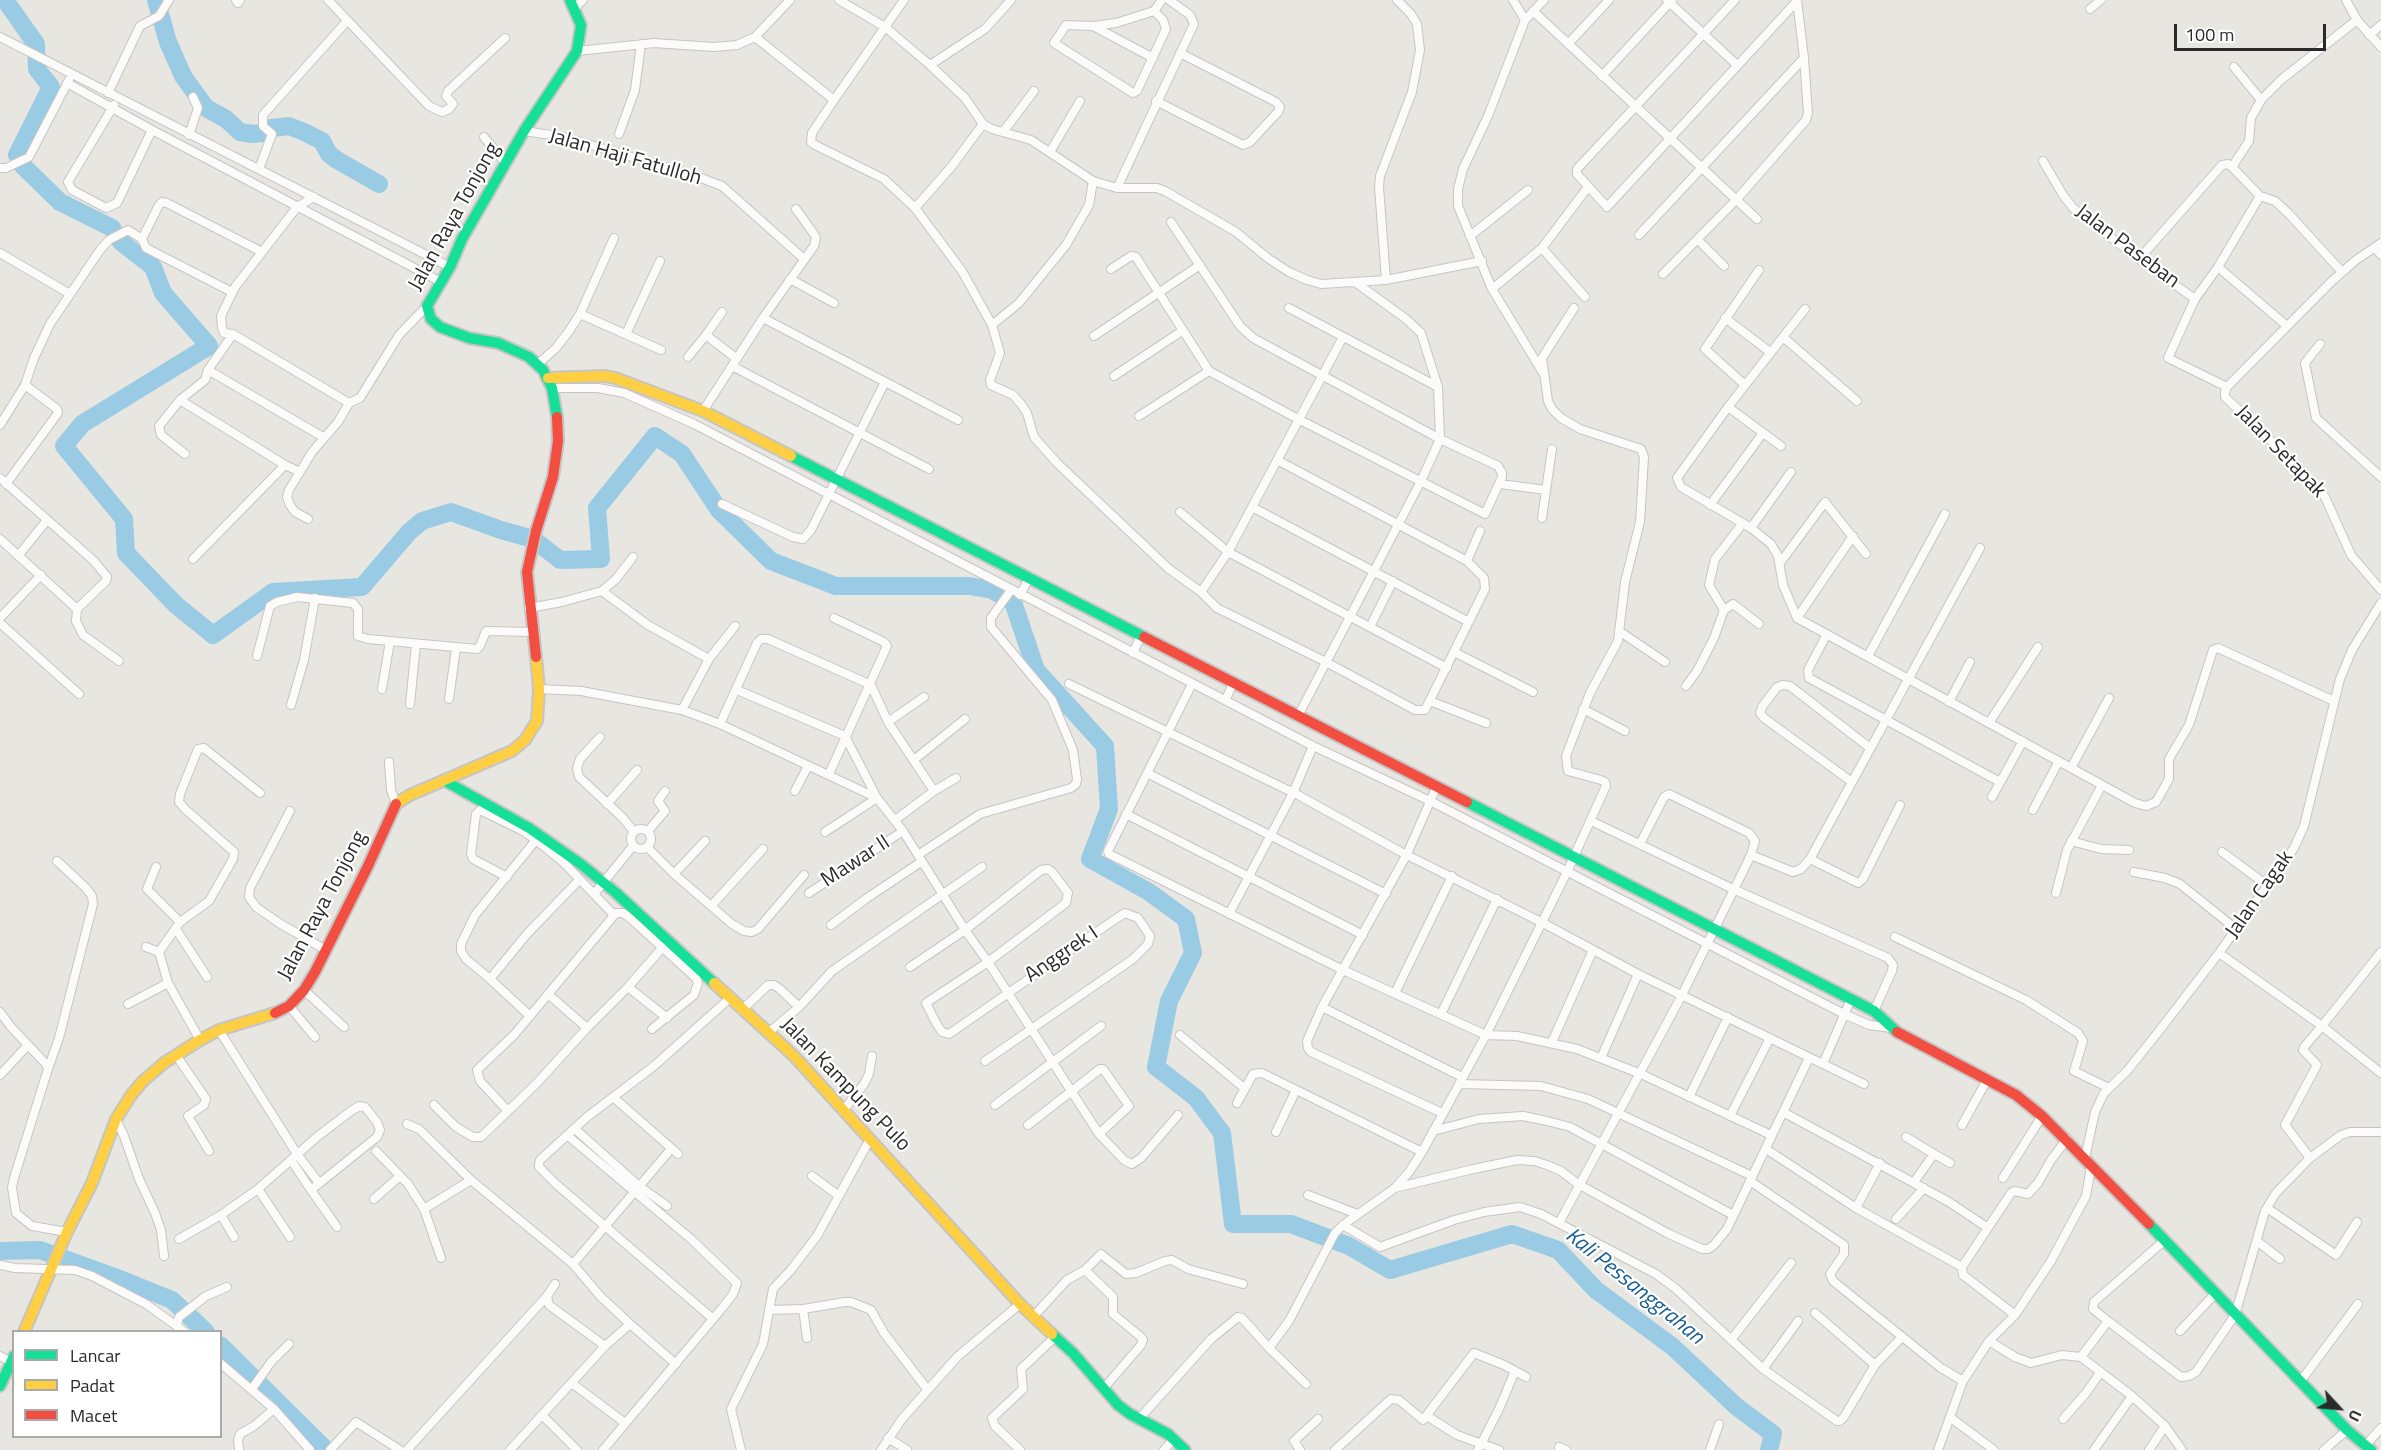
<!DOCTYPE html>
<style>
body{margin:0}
#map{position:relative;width:2381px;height:1450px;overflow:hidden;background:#e8e6e0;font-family:"Titillium Web",sans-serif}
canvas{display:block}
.legend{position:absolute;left:12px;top:1330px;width:210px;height:108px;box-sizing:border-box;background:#fff;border:2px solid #aaa;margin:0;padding:8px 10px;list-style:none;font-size:18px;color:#2a2a2a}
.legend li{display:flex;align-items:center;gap:12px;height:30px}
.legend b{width:30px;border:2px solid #aaa}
.north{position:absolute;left:2309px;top:1378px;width:60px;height:60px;-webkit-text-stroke:4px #fff;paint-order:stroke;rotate:116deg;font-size:16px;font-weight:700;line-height:24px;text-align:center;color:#2a2a2a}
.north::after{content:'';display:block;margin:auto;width:21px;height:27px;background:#2a2a2a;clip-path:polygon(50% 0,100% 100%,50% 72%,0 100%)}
.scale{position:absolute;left:2174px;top:24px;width:152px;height:27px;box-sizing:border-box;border:3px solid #2a2a2a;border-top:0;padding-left:8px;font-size:18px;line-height:21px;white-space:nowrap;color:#2a2a2a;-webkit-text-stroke:4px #fff;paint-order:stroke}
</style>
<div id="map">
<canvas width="2381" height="1450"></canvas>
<ul class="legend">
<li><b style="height:8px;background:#16e098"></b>Lancar</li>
<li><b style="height:8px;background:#ffcf43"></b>Padat</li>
<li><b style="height:8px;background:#f24e42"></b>Macet</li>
</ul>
<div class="north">U</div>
<div class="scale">100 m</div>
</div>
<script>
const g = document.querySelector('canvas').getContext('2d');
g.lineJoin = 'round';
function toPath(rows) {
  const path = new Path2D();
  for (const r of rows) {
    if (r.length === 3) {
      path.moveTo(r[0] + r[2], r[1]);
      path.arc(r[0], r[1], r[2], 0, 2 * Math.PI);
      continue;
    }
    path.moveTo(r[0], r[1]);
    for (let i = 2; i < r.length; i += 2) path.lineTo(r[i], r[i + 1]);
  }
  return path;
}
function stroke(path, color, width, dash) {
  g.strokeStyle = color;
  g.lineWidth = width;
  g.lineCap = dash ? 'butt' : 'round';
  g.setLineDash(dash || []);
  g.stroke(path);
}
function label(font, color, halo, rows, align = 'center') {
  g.font = font + ' "Titillium Web",sans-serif';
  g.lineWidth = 4.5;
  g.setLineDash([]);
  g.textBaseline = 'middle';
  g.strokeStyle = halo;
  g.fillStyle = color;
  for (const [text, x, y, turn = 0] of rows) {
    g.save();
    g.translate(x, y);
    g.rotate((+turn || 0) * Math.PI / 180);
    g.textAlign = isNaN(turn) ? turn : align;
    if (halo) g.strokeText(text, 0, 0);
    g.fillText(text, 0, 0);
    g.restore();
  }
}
const river = toPath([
 [5,0,36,44,37,69,51,87,17,155,23,166,60,202,112,228,121,242,153,267,163,293,209,346,82,424,64,446,124,519,126,553,176,605,213,635,273,592,362,587,409,532,422,521,451,512,501,530,533,539,560,560,601,559,597,508,655,436,682,454,719,510,771,561,836,586,970,586,992,590,1013,602,1036,670,1105,746,1109,809,1090,859,1149,892,1186,919,1193,953,1169,1001,1156,1067,1196,1098,1222,1133,1233,1224,1291,1224,1349,1246,1390,1270,1512,1234,1558,1250,1596,1290,1673,1347,1737,1407,1773,1434,1769,1450],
 [156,0,168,42,183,76,206,108,226,119,240,132,252,134,263,133,272,128,289,126,304,132,322,141,329,154,337,160,379,184],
 [0,1251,40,1250,125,1281,172,1300,206,1332],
 [220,1345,326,1450]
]);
const street = toPath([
 [236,0,238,3,240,0],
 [328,0,429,106,442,112,449,109,453,104,446,96,448,91,505,38],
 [839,0,885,27,930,65,965,98,983,124,992,129,1031,140,1093,181,1117,188,1157,188,1165,191,1236,232,1269,259,1289,272,1307,280,1321,284,1386,280,1482,261],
 [1513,0,1525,20],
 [1667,0,1737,65],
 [1735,0,1577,169,1577,174,1607,207,1797,1],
 [2346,0,2357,20,2381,47],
 [575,8,583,0],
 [2090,9,2101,0],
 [1154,11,1163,20,1166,29,1137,91,1133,93,1054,43,1066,25,1093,26,1116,23,1154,11,1162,0],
 [1533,11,1757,219],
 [1093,26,1153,58],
 [2369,35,2381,25],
 [0,37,450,267],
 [755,37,834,100,904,0],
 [1568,44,1609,0],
 [577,51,654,43,714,47,737,45,755,37,790,0],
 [930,65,985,29,1011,0],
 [1602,76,1672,0],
 [67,83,152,130,441,282],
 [108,93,140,26,159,16,169,0],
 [834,100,812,133,811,142,815,145,884,179,915,208,962,271,992,325,1000,353,990,380,991,385,1013,395,1021,404,1027,413,1034,437,1057,463,1169,569,1201,592,1217,608,1326,662,1415,710,1425,710,1485,589,1484,578,1467,561,1277,460],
 [2261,100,2282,79,2357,20],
 [1156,101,1243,145,1250,142,1278,112,1280,107,1276,102,1180,53],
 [114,105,68,182,72,190,106,208,117,203,152,130],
 [524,131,564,137,693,175,722,186,804,259],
 [1003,132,1034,91],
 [619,134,635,90,641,44],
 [189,135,198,108,193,97],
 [484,137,506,164],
 [1050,152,1080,101],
 [2043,161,2063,195,2073,208,2139,259,2195,299],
 [0,168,6,168,29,157,69,80],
 [259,169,272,134,263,126,263,115,347,21],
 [1117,188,1194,24,1190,15,1169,0],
 [2260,196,2275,201,2289,214,2342,272],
 [314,197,297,207,235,287,221,316,222,328,224,333,233,334,349,403],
 [915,208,952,166,983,124],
 [1639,235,1804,58],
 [1470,236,1528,190],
 [1698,240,1724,266],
 [2381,243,2356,260,2331,282,2227,387,2225,392,2225,397,2287,456,2325,497,2351,555,2381,590],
 [1542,248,1585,297],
 [2375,248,2381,255],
 [0,253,70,294],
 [2139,259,2222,165,2228,164,2232,167],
 [2218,267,2287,326],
 [1111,269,1131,256,1136,257,1209,371,1298,419,1485,514,1502,477,1502,473,1498,466,1440,439,1253,338,1240,326,1171,222],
 [1663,274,1737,199,1806,120,1808,113,1804,58,1797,0],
 [790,279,834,303],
 [1386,280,1379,187,1380,176,1412,92,1420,50,1417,24,1411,14,1397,0],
 [1492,289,1542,248,1588,187],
 [232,292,146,248,142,239,159,205,162,202,167,203,262,252],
 [1289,308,1438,387],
 [1805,309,1728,407,1677,478,1681,487,1751,528,1771,544,1778,556,1783,585,1797,618,2135,803,2146,806,2156,802,2169,779,2169,759,2189,725,2213,650,2218,648,2334,701],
 [722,312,706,335,737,359],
 [580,314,661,350],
 [763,318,958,420],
 [1725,318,1770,352],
 [992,325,1019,303,1066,245,1089,205,1093,181],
 [626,334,660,261],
 [1094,336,1200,265],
 [1783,337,1857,401],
 [2320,344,2305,363,2316,418,2381,477],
 [688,357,706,335],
 [538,364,556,348,569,331,580,314,614,238],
 [732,366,929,469],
 [208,370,323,437],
 [1543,373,1492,289,1458,206,1458,189,1463,169,1488,116,1525,20,1544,0],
 [1114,376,1182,331],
 [1745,385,1705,349,1759,270],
 [2227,387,2168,358,2195,299,2218,267,2260,196,2232,167,2249,141,2251,118,2261,100,2234,67],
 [552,388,598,388,624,393,694,424,1313,746,1430,801,1844,1014,1869,1025,1891,1028],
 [180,400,285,465,300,472],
 [1728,407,1781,446],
 [703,411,763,318,814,246,816,238,814,234,796,209],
 [1139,416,1209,371],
 [0,425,25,385,34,358,50,324,100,250,109,240,128,230,142,239],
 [185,454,161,435,159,426,180,400,205,380,208,370,233,334],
 [0,478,94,561,107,577,106,581,77,609],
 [6,484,58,413,57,409,25,385],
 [1500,484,1546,490],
 [722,504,793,537,803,539,811,530,885,382],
 [1710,505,1763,433],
 [1252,507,1469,622],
 [1180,512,1228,552,1447,668],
 [1542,518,1552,449],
 [308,519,295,512,290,505,287,497,289,490,312,452,338,422,349,403,360,398,399,335,427,306],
 [1743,523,1715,559,1709,585,1724,610,1733,604,1759,624],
 [1751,528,1791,472],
 [0,539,77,609,76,621,83,635,119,661],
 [18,556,47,520],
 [193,559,285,465],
 [1467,561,1480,531],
 [1780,563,1825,502,1866,554],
 [602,591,648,625,709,659],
 [1201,592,1228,552,1343,337],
 [1020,595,1029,578],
 [529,608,562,602,602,591,616,579,633,557],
 [0,618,41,575],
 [1797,618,1853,536],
 [0,623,79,694],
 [1370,627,1393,581],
 [1619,631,1665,662],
 [1827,634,1808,670,1809,678,2000,782],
 [1454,652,1533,692],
 [1133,653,1141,636],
 [257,656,270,606,277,602,297,597,353,603,358,609,358,636,368,639,477,649,480,646,486,631,533,632],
 [1868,656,1945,514],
 [1069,684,1298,795,1401,852,1543,923,1638,974,1864,1084],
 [1192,684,1108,851,1109,854,1343,970,1486,1035,1517,1036,1577,1049,1641,1074,1771,1135],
 [1686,686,1697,671,1714,638,1724,610],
 [382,689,390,641],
 [539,689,581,691,682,710,720,724,877,798,903,831,965,930,988,962,1099,1134,1125,1161,1132,1164,1141,1158,1178,1115],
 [737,690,845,736,877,798,825,832],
 [449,699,456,648],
 [1226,699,1233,683],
 [1430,701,1486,723],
 [1949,702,1970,662],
 [410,704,416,644],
 [291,705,304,660,315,598],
 [1583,709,1625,731],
 [682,710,709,659,735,626],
 [1298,716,1421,481,1440,439,1438,387,1421,333,1406,319,1355,282],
 [888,722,924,697],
 [1989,723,2038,647],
 [720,724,757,643,761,639,768,639,871,685,888,722,934,791,895,820],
 [600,737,580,759,577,768,579,777,623,818,634,832],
 [915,759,965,719],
 [389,762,391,790,396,804],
 [2071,768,2109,698],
 [1147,773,1386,894],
 [829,774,887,646,884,642,834,618],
 [1852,782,1764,718,1760,713,1762,707,1777,687,1783,685,1790,686,1870,748],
 [1436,788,1407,854,1322,1007,1307,1041,1308,1048,1311,1052,1442,1113],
 [795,791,808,766],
 [934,791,956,778],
 [1992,797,2023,741],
 [607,804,637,770],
 [2033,810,2059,761],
 [290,811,250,888,249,897,256,907,279,923,326,950],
 [1126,814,1363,935],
 [1591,821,1733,889,1888,958,1893,965,1892,971,1874,1011],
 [641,839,10],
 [648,831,665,811,658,801,665,791],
 [2071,841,2101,849,2129,850],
 [647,847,674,874,732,924,744,931,752,932,758,929,804,875],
 [2222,852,2268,886],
 [918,855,980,814,1071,788,1076,784,1077,779,1073,750,1052,700,991,627,991,618,1011,590],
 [1751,855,1793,872,1801,869,1810,859,1980,548],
 [1810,859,1858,883,1863,879,1900,805],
 [156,867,147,889,180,922],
 [2134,872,2165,878,2180,884,2236,929],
 [674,874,705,841],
 [507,877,473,859,471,854,476,814,480,810,523,831,536,840,564,863,614,915],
 [809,893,903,831],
 [2056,893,2067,850,2102,785],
 [594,894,633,846],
 [712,905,763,849],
 [1229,914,1293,793,1313,746],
 [831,925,867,898,921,862],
 [176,929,207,977],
 [1895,937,2026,1000,2078,1033,2083,1041,2074,1071,2109,1088],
 [146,947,159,952],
 [2219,953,2322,1026,2381,952],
 [910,967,965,930,1041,870,1048,869,1052,872,1068,893,1066,903,988,962,926,1003,936,1023,942,1032,949,1034,1117,918,1125,913,1138,918,1150,936,1148,944,1133,959,985,1061],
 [490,979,466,959,461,951,461,944,475,915,536,840],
 [628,987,667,1018],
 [304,990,344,1027],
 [1395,993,1452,876],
 [548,994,587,1028],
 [128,1004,168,983],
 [289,1006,315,1037],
 [1322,1007,1462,1077],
 [742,1010,768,985,774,985,780,989,799,1007],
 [0,1012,11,1027,46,1064,48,1069,14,1178,12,1187,16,1213,32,1226,67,1232],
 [1441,1014,1497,899],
 [530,1016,490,979,527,934,579,880],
 [219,1030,297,1154,319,1183],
 [769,1032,799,1007,832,971,982,867],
 [1180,1035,1244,1088],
 [200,1040,168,983,159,952,180,922,209,901,233,859,234,852,185,809,179,802,180,794,198,749,204,748,260,793],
 [1552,1042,1593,950],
 [176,1055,206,1099,204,1105,188,1116,209,1151],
 [1601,1058,1638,974],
 [1823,1064,1851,999],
 [48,1069,59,1038,93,904,92,896,86,888,57,861],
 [0,1075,28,1045],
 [1459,1084,1541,1086,1588,1099,1752,1176],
 [613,1097,678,1154],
 [1689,1097,1728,1017],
 [1237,1103,1253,1074,1262,1073,1422,1152],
 [434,1105,456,1127,473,1137,481,1137,537,1083,587,1028,628,987,663,947],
 [995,1105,1101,1026],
 [508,1111,480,1081,477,1070,514,1035,616,913,623,913,630,918,696,978,698,983,694,995,652,1029],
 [843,1111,864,1084,869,1074,872,1056],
 [1783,1112,1949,1202,1988,1228],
 [1730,1116,1770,1038],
 [116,1119,124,1136,139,1179,155,1213,161,1230,164,1256],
 [407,1124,419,1129,471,1180],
 [1028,1125,1100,1069,1103,1069,1129,1106,1099,1134],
 [1962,1125,1987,1080],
 [575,1129,639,1186,667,1206],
 [1433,1131,1479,1119,1523,1116,1547,1121,1570,1127,1733,1215],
 [1276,1132,1296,1090],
 [568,1136,691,1239,737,1283,733,1294,723,1307,603,1450],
 [1906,1137,1934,1154],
 [1766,1149,1856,1208,1962,1267],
 [376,1151,408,1184,424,1209],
 [2085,1158,2095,1112,2104,1093,2127,1071,2159,1031,2219,953,2294,848,2304,826,2340,679,2352,650,2381,603],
 [2310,1158,2285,1125,2317,1065,2303,1050,2304,1047,2322,1026,2381,1073],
 [291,1160,311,1190],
 [812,1176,839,1196],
 [2003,1178,2042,1116],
 [1750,1181,1844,1245,1844,1254,1830,1274,1833,1281,1941,1368,1963,1381],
 [1914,1182,1934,1154,1950,1163],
 [1395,1188,1409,1172,1422,1152,1486,1035,1567,872,1606,786,1605,782,1601,780,1568,771,1566,756,1590,693,1618,641,1625,582,1640,522,1644,457,1641,449,1580,429,1561,418,1552,409,1548,401,1542,358,1574,308],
 [258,1189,290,1237],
 [1308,1195,1357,1214],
 [374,1199,400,1176],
 [1856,1208,1880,1163],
 [2267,1208,2336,1255,2357,1222],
 [221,1215,234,1237],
 [1896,1219,1924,1188],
 [1559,1223,1682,995,1751,855,1755,841,1749,833,1669,794,1664,797,1640,844],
 [1343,1225,1380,1247,1454,1220,1484,1212,1520,1207,1541,1214,1656,1274,1675,1288,1763,1369,1837,1421,1840,1421,1844,1417,1875,1365,1902,1337],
 [179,1239,221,1215,258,1189,318,1136,351,1111,359,1106,365,1107,377,1122,380,1130,377,1137,311,1190,337,1227],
 [2257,1241,2280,1259],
 [441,1258,424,1209,471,1180,573,1264,600,1296,630,1324],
 [573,1264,671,1149],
 [0,1265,15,1268,75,1270,92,1276,146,1304,185,1332],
 [1085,1270,1113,1297,1113,1314,1141,1337,1143,1340,1141,1345,1104,1388],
 [555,1284,547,1296,549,1305,605,1346],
 [803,1309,807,1338],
 [769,1310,803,1309,845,1302,851,1302,871,1310,884,1333,927,1389],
 [1815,1313,1875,1365],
 [2015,1315,1963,1275,1962,1267,2011,1193,2014,1191,2028,1194,2038,1183,2051,1160,2067,1139],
 [1033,1317,1067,1280,1085,1270,1101,1254,1126,1274,1136,1273,1165,1261,1172,1260,1188,1269,1243,1284],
 [712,1318,556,1184,539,1167,539,1164,540,1160,587,1117,654,1066,730,998],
 [2108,1321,2181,1377,2189,1376,2196,1372,2235,1315,2265,1211,2276,1193,2310,1158,2341,1135,2350,1132,2381,1132],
 [177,1324,179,1317,206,1296,227,1287],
 [2180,1331,2215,1294],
 [1731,1340,1791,1263],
 [1989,1341,2015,1357,2031,1363,2062,1355,2081,1357,2132,1396,2165,1426,2182,1450],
 [1269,1348,1289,1321,1335,1233,1343,1225,1395,1188,1469,1170,1517,1160,1534,1161,1547,1165,1561,1171,1578,1184,1667,1233,1702,1249,1708,1249,1714,1245,1727,1229,1809,1058],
 [0,1356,11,1362],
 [2081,1357,2108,1321,2093,1309,2094,1302,2165,1240],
 [220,1363,274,1409,310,1450],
 [1763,1369,1798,1321],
 [2300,1382,2358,1304],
 [573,1384,625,1423],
 [252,1389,271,1362,289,1344],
 [543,1416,577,1450],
 [1427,1416,1457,1435,1499,1450],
 [1951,1418,1994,1450],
 [1139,1419,1211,1339,1238,1317,1242,1318,1269,1348,1306,1384],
 [2063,1419,2086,1393,2100,1373],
 [888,1438,907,1450],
 [2365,1446,2381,1428],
 [1559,1447,1566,1450],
 [239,1450,238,1440,240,1434,254,1426,274,1409],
 [330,1450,356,1422,400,1450],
 [407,1450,547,1296],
 [510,1450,605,1346,630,1324,676,1364],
 [741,1450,731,1409,763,1344,773,1289,790,1271,817,1236,870,1139],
 [881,1450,902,1419,958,1356,1020,1304],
 [1020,1450,995,1426,992,1418,1023,1389,1021,1369,1054,1338],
 [1164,1450,1174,1439],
 [1300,1450,1294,1441,1318,1419],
 [1335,1450,1391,1399,1399,1400,1423,1420,1474,1353,1504,1365,1526,1377],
 [1478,1450,1499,1409,1515,1371],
 [1710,1450,1719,1424],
 [1938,1450,1963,1381,1989,1341,2015,1315,2051,1261,2086,1196,2091,1167],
 [2094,1450,2132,1396],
 [2149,1450,2165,1426],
 [2324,1450,2347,1430]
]);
const fast = toPath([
 [557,417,552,388,543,370,529,357,498,343,469,338,440,327,431,319,427,306,450,267,462,239,524,131,577,51,581,25,570,0],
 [791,456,1144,637],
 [445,781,529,828,582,865,615,892,714,983],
 [1467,802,1874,1011,1897,1032],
 [2149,1224,2347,1430,2371,1450],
 [1052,1334,1073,1353,1118,1405,1130,1414,1168,1434,1185,1450],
 [0,1386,14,1356]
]);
const slow = toPath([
 [548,378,605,376,615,378,703,411,791,456],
 [396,804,410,795,512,751,525,740,537,721,539,689,536,657],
 [714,983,794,1056,1020,1304,1052,1334],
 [24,1332,67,1232,92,1183,116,1119,132,1094,143,1081,164,1063,200,1040,219,1030,275,1013]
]);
const jam = toPath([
 [1144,637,1467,802],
 [536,657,527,572,536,531,553,477,558,441,557,417],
 [275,1013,289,1006,304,990,315,972,368,866,396,804],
 [1897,1032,2016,1095,2042,1116,2149,1224]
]);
const streetNames = [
 ["Jalan Haji Fatulloh",625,158,16],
 ["Jalan Raya Tonjong",455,217,-61],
 ["Jalan Paseban",2127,247,37],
 ["Jalan Setapak",2280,452,46],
 ["Mawar II",856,862,-33],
 ["Jalan Cagak",2260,895,-55],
 ["Jalan Raya Tonjong",323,906,-62],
 ["Anggrek I",1062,955,-34],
 ["Jalan Kampung Pulo",845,1085,46]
];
const waterNames = [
 ["Kali Pessanggrahan",1634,1287,39]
];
stroke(river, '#9acbe4', 18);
stroke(street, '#c6c5c5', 10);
stroke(fast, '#c6c5c5', 14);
stroke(slow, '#c6c5c5', 14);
stroke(jam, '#c6c5c5', 14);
stroke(street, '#fcfbfa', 8);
stroke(fast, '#16e098', 10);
stroke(slow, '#ffcf43', 10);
stroke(jam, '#f24e42', 10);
label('21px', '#2a2a2a', '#fff', streetNames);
label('italic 22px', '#175d92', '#fff', waterNames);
</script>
